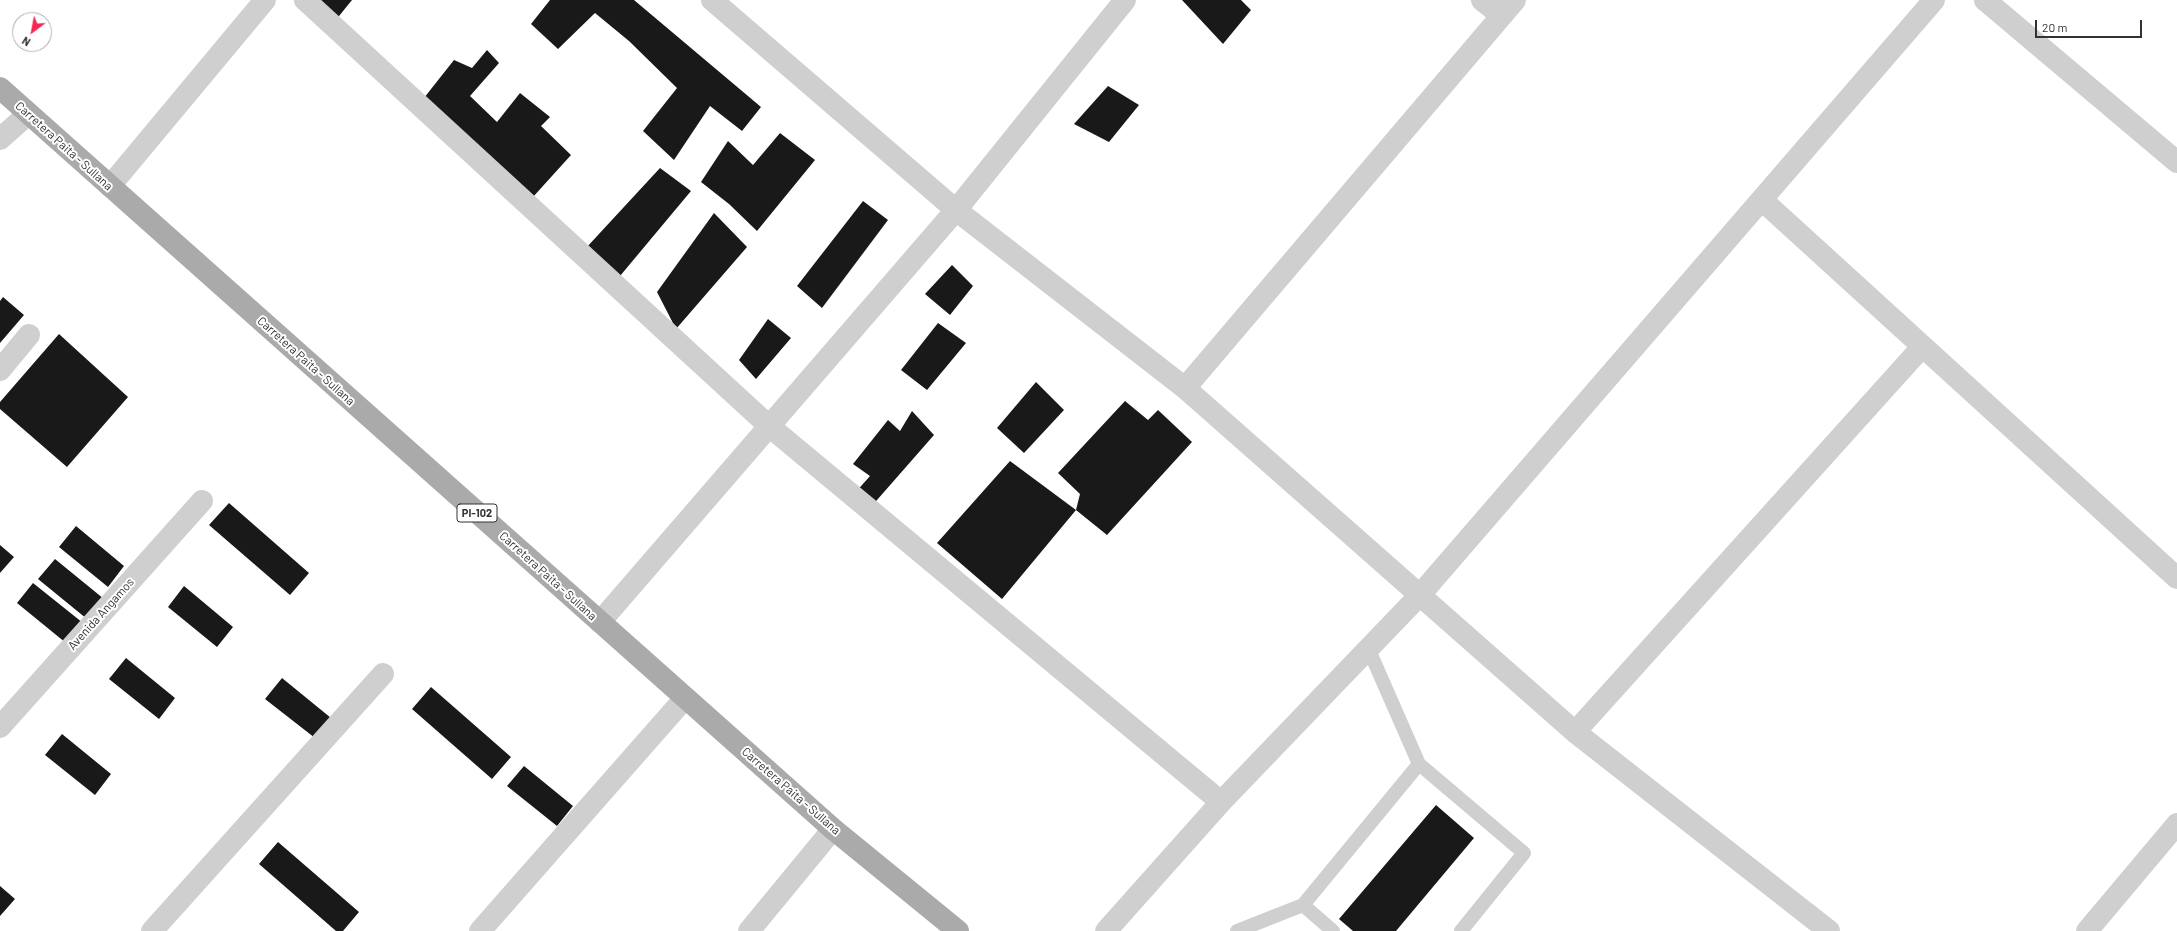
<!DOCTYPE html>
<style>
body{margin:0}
#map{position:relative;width:2177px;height:931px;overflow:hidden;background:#fff;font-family:Barlow,sans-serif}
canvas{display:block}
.north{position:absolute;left:12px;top:12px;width:40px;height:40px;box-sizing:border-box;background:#fff;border:1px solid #adadad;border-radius:50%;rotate:212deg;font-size:11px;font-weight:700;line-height:16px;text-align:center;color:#323232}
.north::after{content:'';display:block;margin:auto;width:14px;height:18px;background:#f52854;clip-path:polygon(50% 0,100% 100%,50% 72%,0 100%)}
.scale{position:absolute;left:2035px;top:20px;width:107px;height:18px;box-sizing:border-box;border:2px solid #323232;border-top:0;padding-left:5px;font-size:12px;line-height:14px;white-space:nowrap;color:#323232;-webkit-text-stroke:3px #fff;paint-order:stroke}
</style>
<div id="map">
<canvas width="2177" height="931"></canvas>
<div class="north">N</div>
<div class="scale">20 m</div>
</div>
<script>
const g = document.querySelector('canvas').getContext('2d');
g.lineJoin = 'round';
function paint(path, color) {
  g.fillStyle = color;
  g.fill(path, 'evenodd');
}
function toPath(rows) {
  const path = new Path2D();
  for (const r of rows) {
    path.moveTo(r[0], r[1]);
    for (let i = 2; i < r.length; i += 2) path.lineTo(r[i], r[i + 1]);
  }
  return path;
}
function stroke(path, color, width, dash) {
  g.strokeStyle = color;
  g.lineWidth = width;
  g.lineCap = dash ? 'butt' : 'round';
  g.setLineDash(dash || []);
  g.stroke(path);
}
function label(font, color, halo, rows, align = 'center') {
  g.font = font + ' Barlow,sans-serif';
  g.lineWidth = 4;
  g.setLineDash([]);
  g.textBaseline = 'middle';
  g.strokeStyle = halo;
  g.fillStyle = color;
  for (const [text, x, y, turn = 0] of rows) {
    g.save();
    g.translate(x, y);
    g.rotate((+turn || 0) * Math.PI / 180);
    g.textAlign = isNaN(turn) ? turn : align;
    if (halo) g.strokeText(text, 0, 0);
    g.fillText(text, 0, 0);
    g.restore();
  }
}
const building = toPath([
 [317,0,352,0,335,21],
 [550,0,634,0,761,107,742,131,710,106,674,160,643,131,677,88,629,41,595,13,558,49,531,24],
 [1182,0,1241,0,1251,10,1223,44],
 [487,50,499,63,470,96,497,122,520,93,550,117,541,126,571,155,533,197,420,103,454,60,472,68],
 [1108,86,1139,105,1109,142,1074,124],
 [780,133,815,160,757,231,729,204,701,182,728,141,753,165],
 [660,168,691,191,620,276,586,248],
 [863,201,888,220,822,308,797,286],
 [714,213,747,247,676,329,657,292],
 [952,265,973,286,950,315,925,294],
 [3,297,24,315,0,343,0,301],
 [768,319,791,338,756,379,739,360],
 [938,323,966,343,927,390,901,370],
 [59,334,128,397,67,467,0,409,0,402],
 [1036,382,1064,410,1024,453,997,428],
 [1125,401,1148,420,1158,410,1192,442,1107,535,1076,510,1080,494,1058,473],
 [912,411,934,435,870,508,854,494,870,476,853,464,888,420,900,431],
 [1010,461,1076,510,1002,599,937,543],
 [229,503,309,573,290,595,209,525],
 [76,526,124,566,108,587,59,547],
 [0,545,14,557,0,573],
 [55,559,104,599,87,619,38,579],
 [33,583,83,623,66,643,17,603],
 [184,586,233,627,217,647,168,607],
 [126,658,175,698,159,719,109,679],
 [282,678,331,718,315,738,265,699],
 [431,687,511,757,492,779,412,709],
 [62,734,111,774,95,795,45,755],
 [524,766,573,806,557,826,507,786],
 [1436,805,1474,838,1396,931,1353,931,1339,919],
 [278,842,359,912,343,931,336,931,259,864],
 [0,886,15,899,0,916]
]);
const service = toPath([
 [1369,650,1419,764,1524,853,1461,931],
 [1303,905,1333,931],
 [1237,931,1303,905,1419,764]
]);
const minor = toPath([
 [305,0,769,426,1221,802],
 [712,0,956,210,1185,388,1575,732,1829,931],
 [1482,0,1501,15],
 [0,139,28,114],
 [110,186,265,0],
 [1762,200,2177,578],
 [0,370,29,335],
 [1185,388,1515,0],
 [600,622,956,210,1125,0],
 [0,727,202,501],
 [1575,732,1922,347],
 [152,931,383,674],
 [480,931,685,698],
 [749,931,833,829],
 [1106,931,1221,802,1419,596,1934,0],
 [2087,931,2177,824]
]);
const tertiary = toPath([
 [1985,0,2177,162]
]);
const primary = toPath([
 [0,88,833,829,958,931]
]);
const shields = [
 [477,513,40]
];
const shieldNames = [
 ["PI-102",477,513]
];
const streetNames = [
 ["Carretera Paita - Sullana",64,146,42],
 ["Carretera Paita - Sullana",306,361,42],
 ["Carretera Paita - Sullana",548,576,42],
 ["Avenida Angamos",101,614,-48],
 ["Carretera Paita - Sullana",791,791,41]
];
paint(building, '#191919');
stroke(service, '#cfcfcf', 14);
stroke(minor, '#cfcfcf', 22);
stroke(tertiary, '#cfcfcf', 22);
stroke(primary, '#aaa', 22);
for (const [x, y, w] of shields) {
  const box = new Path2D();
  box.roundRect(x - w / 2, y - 9, w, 18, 3);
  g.fillStyle = '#fff';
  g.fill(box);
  stroke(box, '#323232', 1);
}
label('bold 11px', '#323232', null, shieldNames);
label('12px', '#323232', '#fff', streetNames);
</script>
